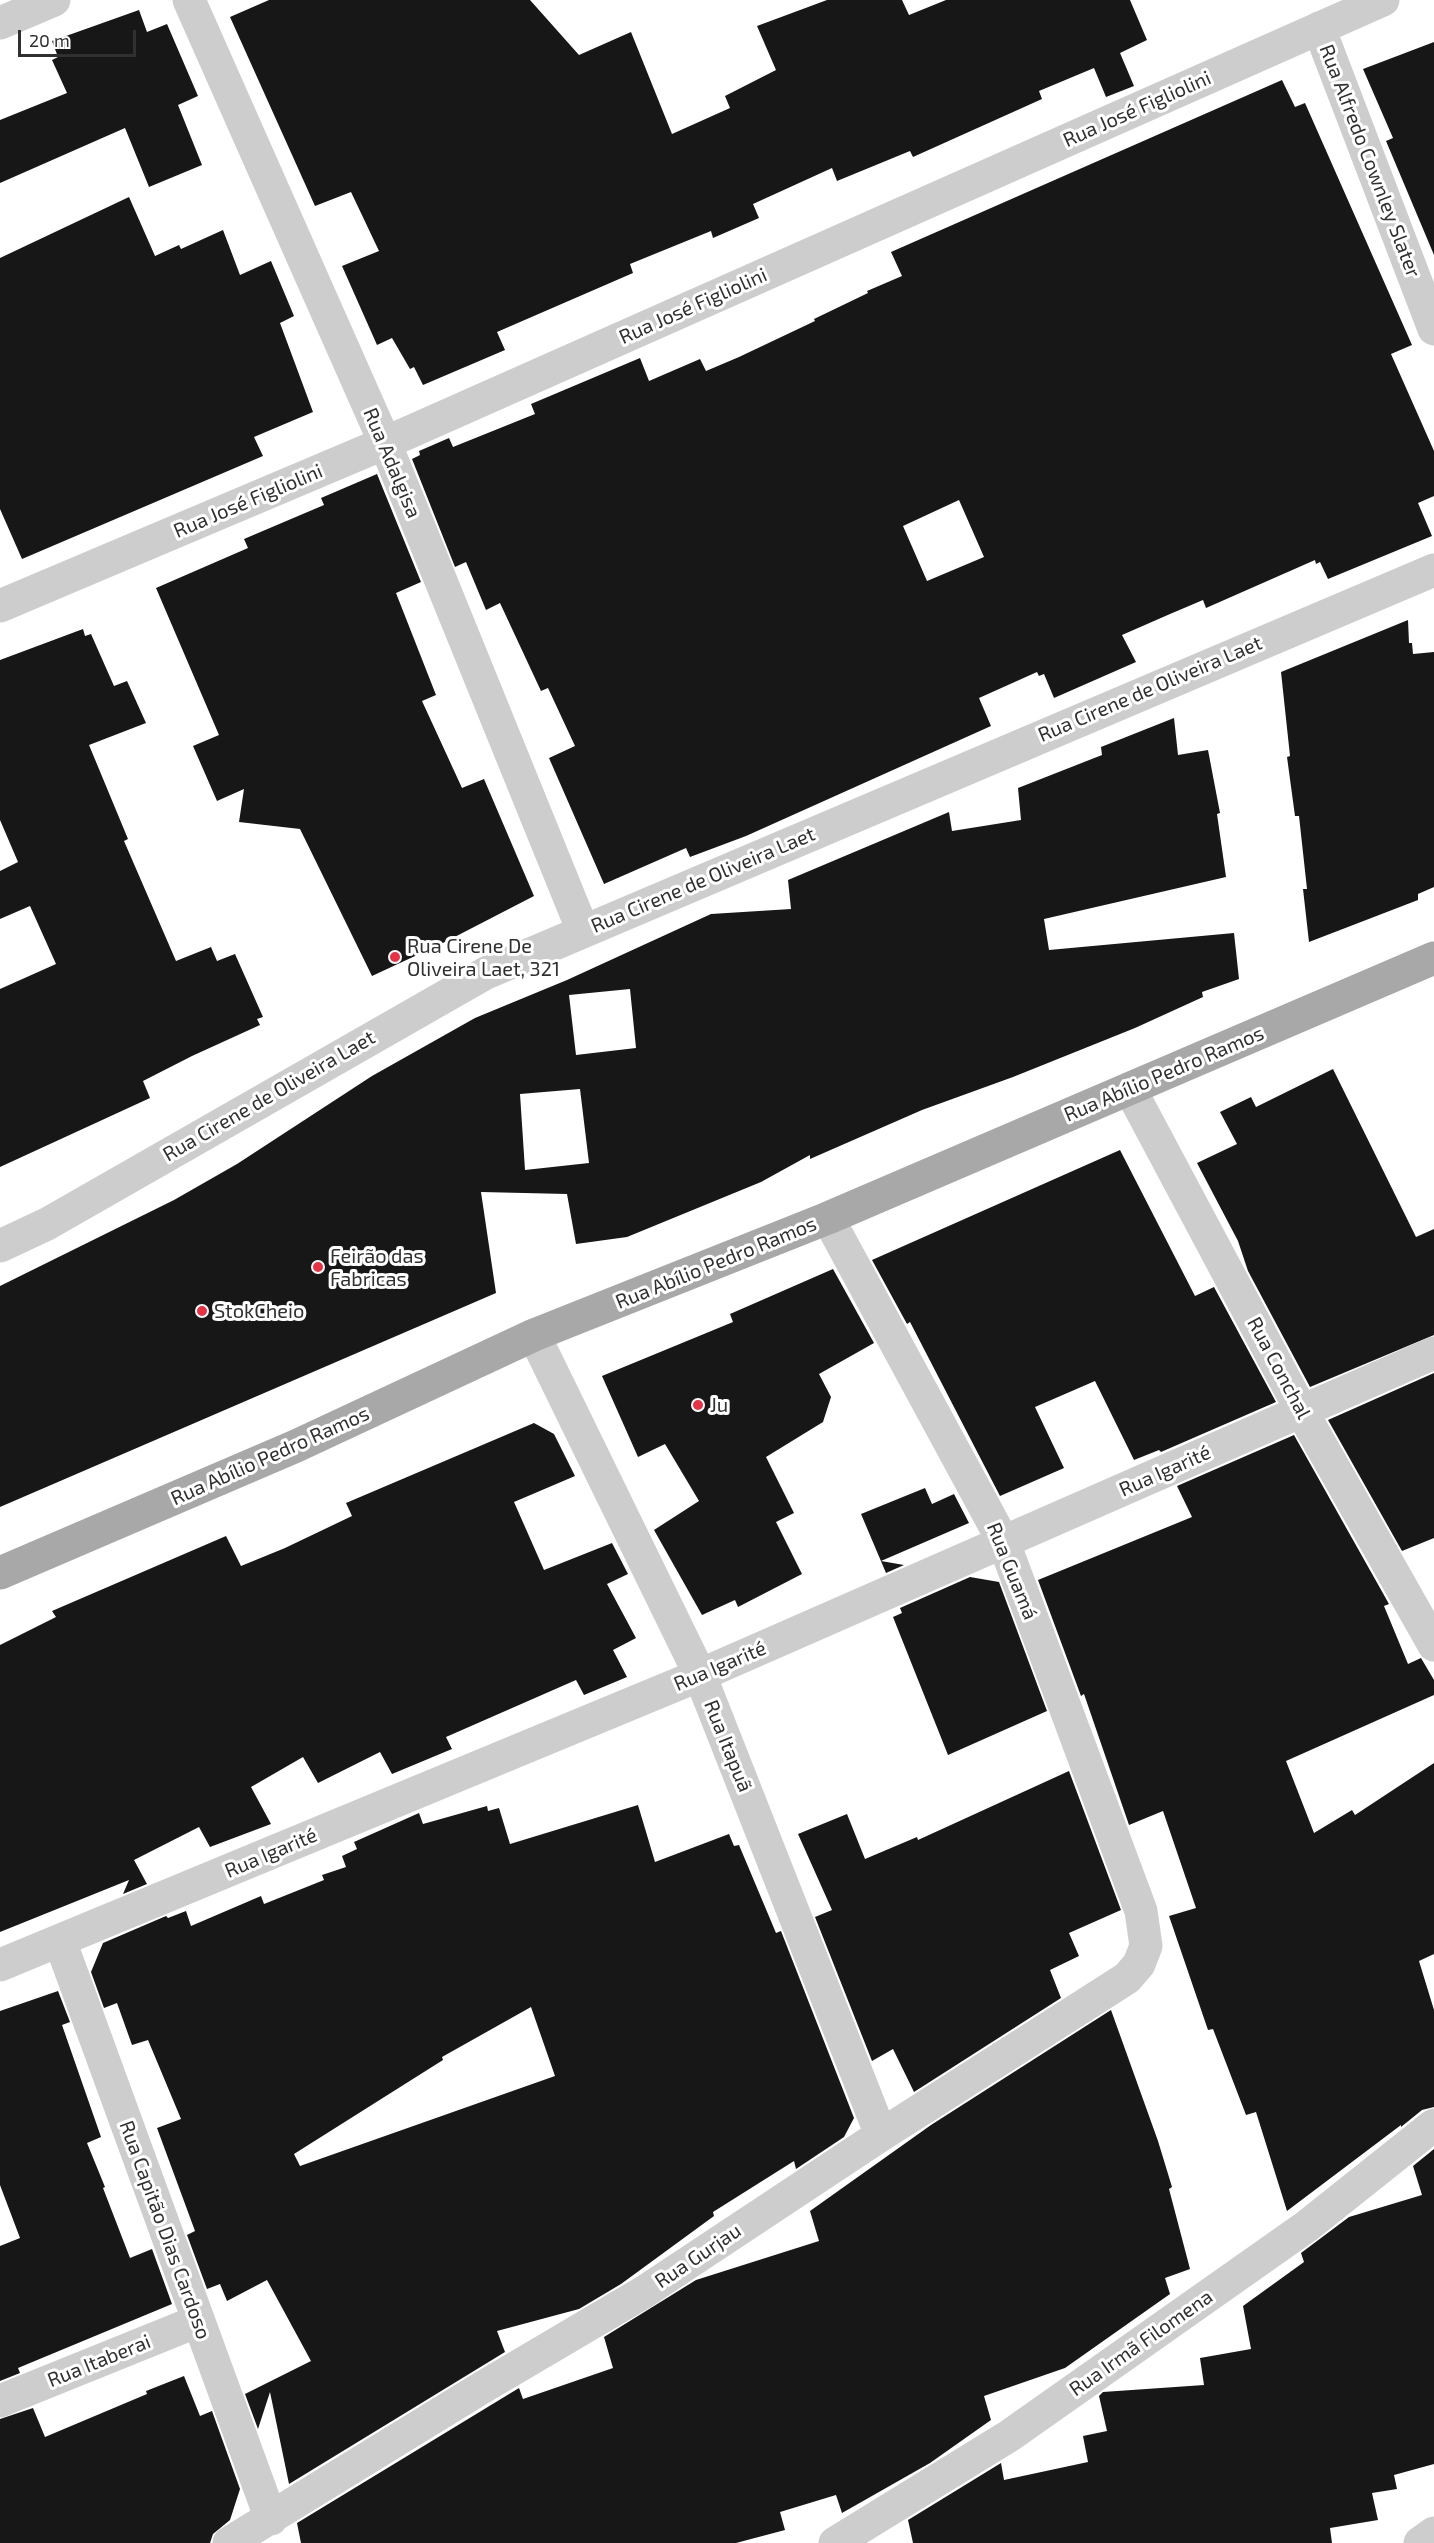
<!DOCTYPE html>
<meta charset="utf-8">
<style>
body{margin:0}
#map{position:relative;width:1434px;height:2543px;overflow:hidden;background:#fff;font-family:"Exo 2",sans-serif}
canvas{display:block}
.scale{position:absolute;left:18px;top:30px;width:118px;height:27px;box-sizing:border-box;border:3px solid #303030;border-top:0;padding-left:8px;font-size:18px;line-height:21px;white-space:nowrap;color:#303030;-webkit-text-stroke:4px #fff;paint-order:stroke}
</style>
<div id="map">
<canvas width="1434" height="2543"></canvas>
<div class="scale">20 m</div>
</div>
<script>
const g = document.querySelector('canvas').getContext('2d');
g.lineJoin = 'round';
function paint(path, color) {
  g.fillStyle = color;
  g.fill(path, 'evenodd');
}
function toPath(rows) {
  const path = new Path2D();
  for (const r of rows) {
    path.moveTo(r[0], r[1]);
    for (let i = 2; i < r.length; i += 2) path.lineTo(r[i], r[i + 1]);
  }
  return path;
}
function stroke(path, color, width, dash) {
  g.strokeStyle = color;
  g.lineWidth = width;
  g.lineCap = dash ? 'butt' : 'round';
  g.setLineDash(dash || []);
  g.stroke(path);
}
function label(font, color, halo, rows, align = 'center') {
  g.font = font + ' "Exo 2",sans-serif';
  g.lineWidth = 6;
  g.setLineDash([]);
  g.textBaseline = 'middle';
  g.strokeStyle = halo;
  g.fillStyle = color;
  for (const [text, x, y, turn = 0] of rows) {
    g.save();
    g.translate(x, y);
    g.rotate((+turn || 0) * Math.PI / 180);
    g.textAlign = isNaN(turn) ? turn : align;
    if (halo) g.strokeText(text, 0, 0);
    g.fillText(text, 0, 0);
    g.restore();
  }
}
const building = toPath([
 [269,0,530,0,579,55,631,32,672,134,730,108,725,96,776,70,757,26,827,0,902,0,909,15,946,0,1130,0,1147,40,1120,53,1134,86,1106,97,1094,68,1039,91,1042,99,913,157,910,151,837,181,832,168,753,204,759,218,713,238,711,231,630,264,633,273,497,332,505,350,423,385,414,367,410,369,392,338,377,345,342,266,379,251,351,192,315,206,230,17],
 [139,10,147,32,167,24,198,96,178,105,202,165,149,187,125,128,0,183,0,120,67,93,52,60,58,57,52,41],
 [1434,42,1434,255,1386,141,1393,138,1363,69],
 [1282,80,1295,107,1305,103,1412,345,1391,354,1434,451,1434,496,1418,503,1432,536,1328,579,1320,562,1316,564,1315,560,1206,608,1203,600,1170,614,1122,635,1136,662,1054,698,1044,674,1039,676,1037,672,979,698,991,726,746,836,690,857,686,848,604,884,549,758,575,746,548,688,541,691,500,603,486,610,466,562,455,567,412,459,420,455,419,451,449,438,453,447,535,414,531,404,640,358,649,381,700,359,706,371,739,357,815,321,814,319,868,293,867,291,902,276,891,252],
 [959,500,984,557,927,581,903,526],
 [129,197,155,256,179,245,181,249,223,230,240,275,271,261,294,316,280,323,313,412,254,437,263,456,22,559,0,509,0,258],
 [377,474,421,582,396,593,436,695,422,701,462,788,484,779,534,896,443,943,372,976,300,829,239,822,244,789,217,801,193,746,219,735,156,588,248,548,244,539,324,505,321,498],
 [1408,620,1409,643,1412,643,1413,654,1434,652,1434,887,1418,894,1418,900,1309,942,1303,889,1307,889,1299,816,1295,816,1287,757,1290,756,1281,672],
 [83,629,85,636,91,634,114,686,127,681,146,723,89,745,128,839,124,841,176,961,211,947,217,961,235,954,263,1017,257,1019,260,1025,192,1056,143,1081,150,1098,0,1167,0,989,56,964,30,906,0,919,0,871,18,862,0,820,0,660],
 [1174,718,1178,755,1208,750,1220,813,1217,814,1226,877,1044,919,1049,950,1234,933,1239,979,1202,992,1203,997,1135,1028,1013,1077,922,1110,810,1159,810,1155,761,1182,627,1237,576,1244,567,1194,481,1192,496,1293,0,1507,0,1286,174,1200,237,1164,372,1076,475,1018,567,980,711,914,791,909,788,880,949,812,952,831,1021,820,1018,788,1102,755,1101,747],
 [630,989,636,1048,576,1055,569,995],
 [580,1089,589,1163,525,1170,520,1094],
 [1333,1069,1416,1237,1434,1229,1434,1335,1310,1387,1248,1271,1238,1241,1197,1163,1237,1144,1220,1112,1251,1097,1256,1107],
 [1120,1150,1195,1296,1214,1287,1276,1402,1161,1452,1159,1450,1134,1460,1095,1381,1035,1407,1064,1468,1000,1496,910,1322,907,1324,872,1260],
 [833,1269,874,1343,819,1374,831,1397,823,1422,766,1457,794,1513,776,1522,802,1574,738,1607,735,1600,702,1615,654,1530,699,1501,665,1444,638,1457,602,1376,733,1322,730,1314],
 [1434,1373,1434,1538,1402,1551,1328,1420],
 [534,1423,554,1434,575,1476,514,1502,544,1570,612,1543,628,1574,607,1584,636,1638,613,1650,627,1677,584,1695,576,1680,446,1737,452,1749,392,1774,380,1752,318,1783,303,1757,251,1787,271,1824,210,1847,199,1827,134,1860,147,1884,123,1894,129,1880,0,1932,0,1645,56,1617,52,1611,226,1536,241,1566,285,1548,352,1516,346,1503],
 [1294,1435,1389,1604,1384,1606,1408,1664,1421,1658,1434,1680,1434,1695,1286,1761,1314,1833,1352,1810,1355,1815,1434,1763,1434,1954,1419,1961,1434,2010,1434,2107,1422,2110,1401,2127,1401,2125,1287,2211,1256,2112,1246,2115,1213,2029,1208,2030,1169,1916,1196,1908,1163,1811,1129,1825,1084,1694,1081,1696,1038,1580,1192,1517,1177,1486],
 [925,1488,932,1504,954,1494,969,1523,881,1561,904,1565,886,1573,861,1514],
 [970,1577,999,1582,1047,1711,948,1755,893,1617,902,1613,900,1608],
 [1069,1771,1121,1910,1069,1933,1079,1956,1050,1970,1061,1998,914,2092,893,2049,872,2061,815,1917,832,1910,798,1834,847,1814,865,1859,917,1837,918,1840],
 [638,1805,655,1862,729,1834,734,1846,739,1845,776,1933,781,1931,854,2118,844,2137,796,2169,794,2161,713,2212,714,2216,621,2284,579,2309,497,2331,505,2352,289,2484,270,2392,258,2429,245,2394,311,2361,267,2280,227,2301,220,2284,207,2289,187,2235,195,2231,157,2128,181,2119,148,2040,132,2045,117,2003,104,2008,91,1972,103,1943,166,1916,168,1918,186,1911,191,1926,261,1896,264,1904,324,1880,322,1875,346,1867,342,1856,357,1849,354,1842,419,1813,423,1824,487,1806,488,1811,499,1808,510,1844],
 [531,2007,555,2076,300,2166,294,2154,443,2060,442,2057],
 [58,1991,70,2022,62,2025,101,2137,87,2143,105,2187,103,2188,130,2258,152,2249,172,2304,18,2368,20,2373,0,2381,0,2246,20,2238,0,2185,0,2011],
 [1111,2010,1158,2141,1172,2187,1169,2189,1190,2269,1165,2278,1170,2294,1065,2368,984,2396,991,2420,930,2463,842,2513,836,2495,780,2512,785,2530,736,2543,301,2543,297,2523,519,2388,523,2399,613,2368,604,2337,696,2280,819,2241,810,2211,931,2125],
 [1434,2149,1434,2464,1394,2475,1397,2489,1372,2493,1378,2520,1330,2528,1332,2543,913,2543,908,2520,1001,2463,1004,2480,1088,2462,1083,2436,1107,2431,1099,2396,1103,2392,1204,2385,1200,2358,1251,2349,1243,2306,1304,2262,1301,2253,1349,2217,1422,2195,1413,2166],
 [184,2376,200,2416,212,2411,240,2489,230,2520,213,2534,210,2543,0,2543,0,2419,33,2408,45,2437,147,2394,146,2391]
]);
const minor = toPath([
 [189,0,385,443,583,931],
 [0,23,54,0],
 [1319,28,1434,329],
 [0,606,385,443,1383,0],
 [1130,1089,1301,1410,1434,1645],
 [0,1246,47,1224,486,973,1434,570],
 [534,1335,700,1675,881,2135],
 [60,1941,271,2519],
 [0,1965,700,1675,1434,1353],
 [0,2401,198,2321],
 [229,2543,483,2387,644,2292,881,2135,1127,1978,1139,1964,1146,1946,1141,1911,1004,1543,828,1218],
 [835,2543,1009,2436,1307,2226,1434,2125],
 [1420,2543,1434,2533]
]);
const major = toPath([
 [0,1573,296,1446,534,1335,828,1218,1434,958]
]);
const markers = [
 [395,957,6,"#e73145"],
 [318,1267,6,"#e73145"],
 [202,1311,6,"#e73145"],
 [698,1405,6,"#e73145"]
];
const streetNames = [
 ["Rua José Figliolini",1137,109,-24],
 ["Rua Alfredo Cownley Slater",1370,161,69],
 ["Rua José Figliolini",693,306,-24],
 ["Rua Adalgisa",392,463,67],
 ["Rua José Figliolini",248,501,-23],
 ["Rua Cirene de Oliveira Laet",1150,689,-23],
 ["Rua Cirene de Oliveira Laet",703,880,-23],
 ["Rua Abílio Pedro Ramos",1164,1074,-23],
 ["Rua Cirene de Oliveira Laet",269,1096,-30],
 ["Rua Abílio Pedro Ramos",716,1263,-22],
 ["Rua Conchal",1279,1368,62],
 ["Rua Abílio Pedro Ramos",270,1456,-24],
 ["Rua Igarité",1165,1471,-24],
 ["Rua Guamá",1012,1571,68],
 ["Rua Igarité",720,1666,-23],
 ["Rua Itapuã",728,1746,68],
 ["Rua Igarité",271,1853,-23],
 ["Rua Capitão Dias Cardoso",165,2230,70],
 ["Rua Gurjau",698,2256,-34],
 ["Rua Irmã Filomena",1141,2343,-35],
 ["Rua Itaberai",99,2361,-22]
];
const poiNames = [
 ["Rua Cirene De",407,946],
 ["Oliveira Laet, 321",407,969],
 ["Feirão das",330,1256],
 ["Fabricas",330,1279],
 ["StokCheio",214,1311],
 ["Ju",710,1405]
];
paint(building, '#171717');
stroke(minor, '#cdcdcd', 33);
stroke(major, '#a8a8a8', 33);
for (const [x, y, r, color] of markers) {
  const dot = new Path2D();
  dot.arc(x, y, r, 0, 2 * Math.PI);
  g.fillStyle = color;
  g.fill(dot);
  stroke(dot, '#fff', 2);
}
label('20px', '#303030', '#fff', streetNames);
label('20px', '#303030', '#fff', poiNames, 'left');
</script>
